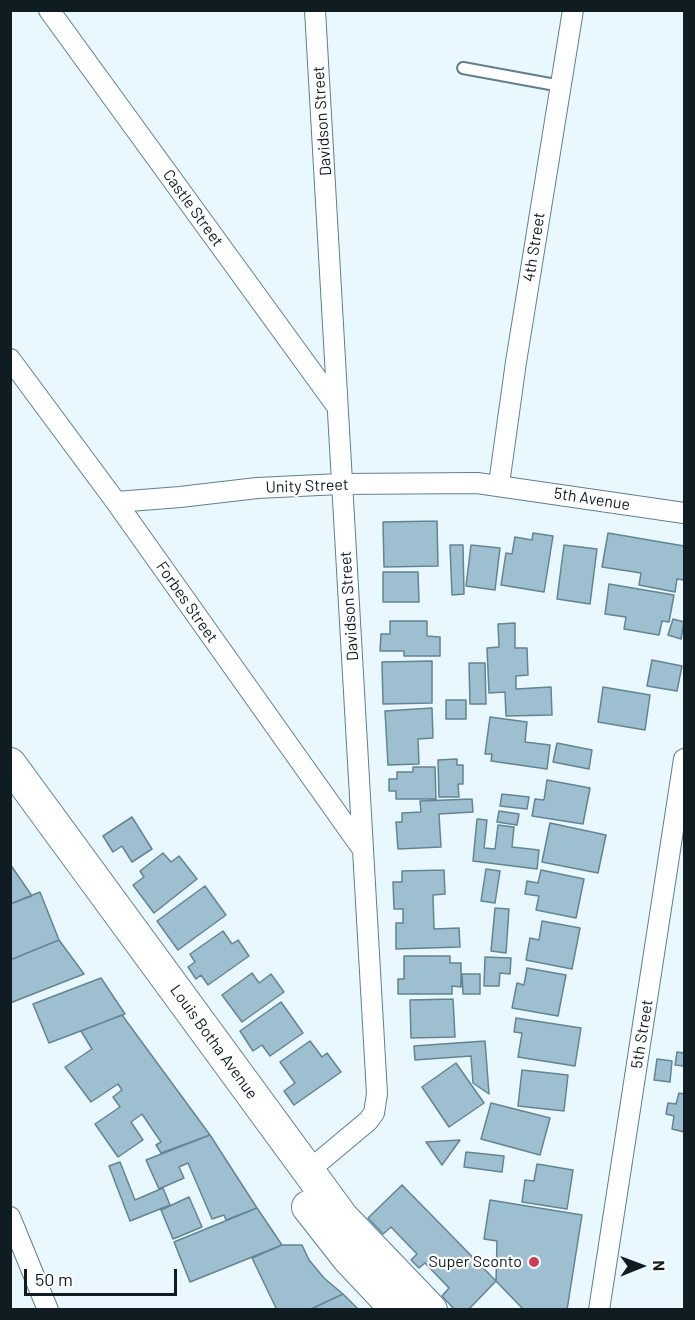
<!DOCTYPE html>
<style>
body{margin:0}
#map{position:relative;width:695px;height:1320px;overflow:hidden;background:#e9f7fe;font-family:Barlow,sans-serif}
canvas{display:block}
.frame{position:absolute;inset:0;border:12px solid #0f1c22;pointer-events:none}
.north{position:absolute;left:611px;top:1236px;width:60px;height:60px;-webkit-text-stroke:4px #fff;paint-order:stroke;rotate:89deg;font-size:16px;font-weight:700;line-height:24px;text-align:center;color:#0f1c22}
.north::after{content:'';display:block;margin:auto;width:21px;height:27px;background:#0f1c22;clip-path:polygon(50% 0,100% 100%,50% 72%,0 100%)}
.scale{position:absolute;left:24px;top:1269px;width:153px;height:27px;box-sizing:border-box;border:3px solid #0f1c22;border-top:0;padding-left:8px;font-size:18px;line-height:21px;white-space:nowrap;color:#0f1c22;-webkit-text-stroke:4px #fff;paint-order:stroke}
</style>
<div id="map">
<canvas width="695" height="1320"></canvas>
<div class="frame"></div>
<div class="north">N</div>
<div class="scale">50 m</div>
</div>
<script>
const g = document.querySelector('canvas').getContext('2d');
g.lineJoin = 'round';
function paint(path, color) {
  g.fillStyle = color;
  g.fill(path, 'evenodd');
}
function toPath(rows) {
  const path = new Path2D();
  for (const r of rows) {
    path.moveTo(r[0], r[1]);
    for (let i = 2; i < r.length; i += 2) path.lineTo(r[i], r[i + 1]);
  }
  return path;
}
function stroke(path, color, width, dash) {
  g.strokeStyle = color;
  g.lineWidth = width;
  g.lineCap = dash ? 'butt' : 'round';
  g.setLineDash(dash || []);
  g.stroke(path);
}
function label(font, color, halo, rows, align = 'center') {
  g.font = font + ' Barlow,sans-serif';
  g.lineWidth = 4.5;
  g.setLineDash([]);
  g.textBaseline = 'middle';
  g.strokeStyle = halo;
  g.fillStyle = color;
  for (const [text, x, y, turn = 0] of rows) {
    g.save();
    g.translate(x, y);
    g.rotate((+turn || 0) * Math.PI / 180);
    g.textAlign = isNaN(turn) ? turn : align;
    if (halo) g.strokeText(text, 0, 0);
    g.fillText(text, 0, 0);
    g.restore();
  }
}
const building = toPath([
 [437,521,438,566,384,567,383,522,437,521],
 [533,533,553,536,544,592,501,585,506,553,512,554,515,537,532,540,533,533],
 [608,533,684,546,684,580,677,579,675,592,639,585,641,573,602,567,608,533],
 [450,545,463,545,464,594,452,595,450,545],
 [471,545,500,548,495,590,466,586,471,545],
 [564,545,597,549,590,604,557,599,564,545],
 [383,572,418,572,419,602,383,602,383,572],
 [609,584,674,595,669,622,662,621,659,635,624,629,626,617,605,614,609,584],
 [673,619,684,622,681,639,668,635,673,619],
 [390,621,427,621,427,636,440,637,440,656,404,656,404,651,380,651,381,634,390,634,390,621],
 [515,623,515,648,527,648,528,675,516,676,516,689,551,687,552,715,506,716,505,692,489,693,487,648,499,647,498,624,515,623],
 [652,660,682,666,677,691,647,686,652,660],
 [432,661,432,703,383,704,382,662,432,661],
 [469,663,485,663,486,704,470,704,469,663],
 [603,687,650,695,645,730,598,722,603,687],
 [446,700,466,700,466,719,446,719,446,700],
 [432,708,433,738,418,739,419,764,388,765,385,711,432,708],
 [490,717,527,722,525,742,550,745,547,769,491,761,492,754,485,754,490,717],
 [557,743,592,750,589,769,553,762,557,743],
 [457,759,457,765,463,765,463,784,458,784,459,797,439,797,438,760,457,759],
 [413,767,435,767,436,799,396,799,396,791,389,791,389,779,397,779,397,772,413,772,413,767],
 [547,780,590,788,583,824,532,816,535,799,544,800,547,780],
 [502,794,529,797,527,809,500,806,502,794],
 [472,799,473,812,439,814,441,847,398,849,396,822,402,822,402,813,421,812,420,801,472,799],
 [499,811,519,814,517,825,497,822,499,811],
 [132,817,152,849,132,862,122,846,113,852,103,836,132,817],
 [477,819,487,820,484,848,495,849,498,825,514,827,512,847,539,850,537,869,473,861,477,819],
 [550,823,606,835,598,873,542,862,550,823],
 [163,853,171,862,179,856,197,879,154,913,133,885,144,877,140,871,163,853],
 [10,864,32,896,10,904,10,864],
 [486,869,500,871,495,903,481,901,486,869],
 [444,870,445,894,433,895,434,929,459,928,460,947,396,949,396,923,403,923,403,909,394,909,393,882,402,882,402,871,444,870],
 [541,870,584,879,576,918,536,910,539,896,525,894,527,881,538,883,541,870],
 [205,886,226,915,178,950,157,921,205,886],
 [40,892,59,940,10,960,10,904,40,892],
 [495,908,509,909,506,953,491,951,495,908],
 [542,921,580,928,572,969,526,960,530,938,539,940,542,921],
 [223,931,232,944,238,940,249,956,208,985,201,975,196,979,188,967,195,962,190,954,223,931],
 [59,940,84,974,10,1003,10,960,59,940],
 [404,956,450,956,450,963,461,963,461,987,452,986,452,994,398,994,398,979,404,979,404,956],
 [485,957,511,958,510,974,500,973,499,986,484,986,485,957],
 [527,968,566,975,558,1016,512,1008,517,983,524,985,527,968],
 [252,973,259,983,271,974,284,992,242,1022,222,995,252,973],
 [462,974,480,974,480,994,463,994,462,974],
 [101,978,125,1014,49,1043,33,1004,101,978],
 [453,999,455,1037,411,1038,410,1000,453,999],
 [281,1002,303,1033,270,1056,262,1045,253,1051,240,1031,281,1002],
 [122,1015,210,1135,161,1153,156,1145,161,1142,142,1114,131,1122,143,1140,118,1157,95,1124,120,1107,113,1097,122,1090,118,1084,91,1102,65,1067,92,1049,81,1031,122,1015],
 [516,1018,581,1028,575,1066,518,1057,522,1033,514,1032,516,1018],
 [310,1041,322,1057,327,1053,341,1072,294,1105,284,1091,295,1083,280,1062,310,1041],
 [485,1041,489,1094,473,1083,471,1056,415,1060,414,1046,485,1041],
 [684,1050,684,1078,684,1066,675,1065,677,1052,684,1053,684,1050],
 [657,1059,672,1061,670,1082,654,1080,657,1059],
 [456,1063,484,1103,449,1127,422,1087,456,1063],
 [522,1070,568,1075,564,1111,518,1106,522,1070],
 [679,1093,684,1094,684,1132,672,1129,674,1116,666,1114,668,1103,676,1104,679,1093],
 [491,1103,550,1118,540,1155,481,1139,491,1103],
 [210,1135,257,1208,226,1220,224,1215,212,1219,188,1163,179,1167,184,1178,159,1189,146,1160,210,1135],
 [460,1140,442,1165,426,1142,460,1140],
 [466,1152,504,1156,502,1172,464,1167,466,1152],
 [120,1162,135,1200,163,1188,170,1205,130,1221,109,1166,120,1162],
 [537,1164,573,1170,567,1209,522,1202,525,1180,534,1181,537,1164],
 [402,1185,496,1281,468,1310,455,1310,442,1296,449,1288,425,1263,419,1268,411,1260,417,1254,391,1227,383,1234,368,1218,402,1185],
 [189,1197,202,1227,173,1239,161,1210,189,1197],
 [490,1200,582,1215,567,1310,524,1310,496,1281,497,1241,484,1239,490,1200],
 [257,1208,282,1245,190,1282,174,1242,257,1208],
 [282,1245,302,1245,309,1260,324,1278,343,1294,309,1310,277,1310,252,1258,282,1245],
 [343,1294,359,1310,309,1310,343,1294]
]);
const service = toPath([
 [463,68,561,86]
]);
const minor = toPath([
 [49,10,336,405],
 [10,359,116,502,361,847],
 [499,484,516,362,573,10],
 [116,502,180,497,257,488,340,484,477,483,684,513],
 [307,1172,368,1121,374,1113,377,1094,315,10],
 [10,1217,48,1310],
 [599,1310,684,759]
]);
const primary = toPath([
 [10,764,342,1217,431,1310],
 [308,1207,348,1258,397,1310]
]);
const markers = [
 [534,1262,6,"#ce3e51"]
];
const streetNames = [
 ["Davidson Street",322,121,-94],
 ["Castle Street",193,208,54],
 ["4th Street",534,247,-81],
 ["Unity Street",307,486,-2],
 ["5th Avenue",592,499,9],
 ["Forbes Street",187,602,55],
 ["Davidson Street",349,606,-94],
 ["5th Street",642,1034,-81],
 ["Louis Botha Avenue",214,1042,54]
];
const poiNames = [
 ["Super Sconto",522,1262]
];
paint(building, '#9dbfcf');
stroke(building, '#638493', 1.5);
stroke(service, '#5f808f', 14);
stroke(minor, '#5f808f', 22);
stroke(primary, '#5f808f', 34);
stroke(service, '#fff', 10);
stroke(minor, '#fff', 20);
stroke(primary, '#fff', 32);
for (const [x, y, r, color] of markers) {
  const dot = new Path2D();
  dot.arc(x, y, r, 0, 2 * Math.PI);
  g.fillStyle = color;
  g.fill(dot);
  stroke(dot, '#fff', 2);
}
label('16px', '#0f1c22', '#fff', streetNames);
label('16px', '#0f1c22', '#fff', poiNames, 'right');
</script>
